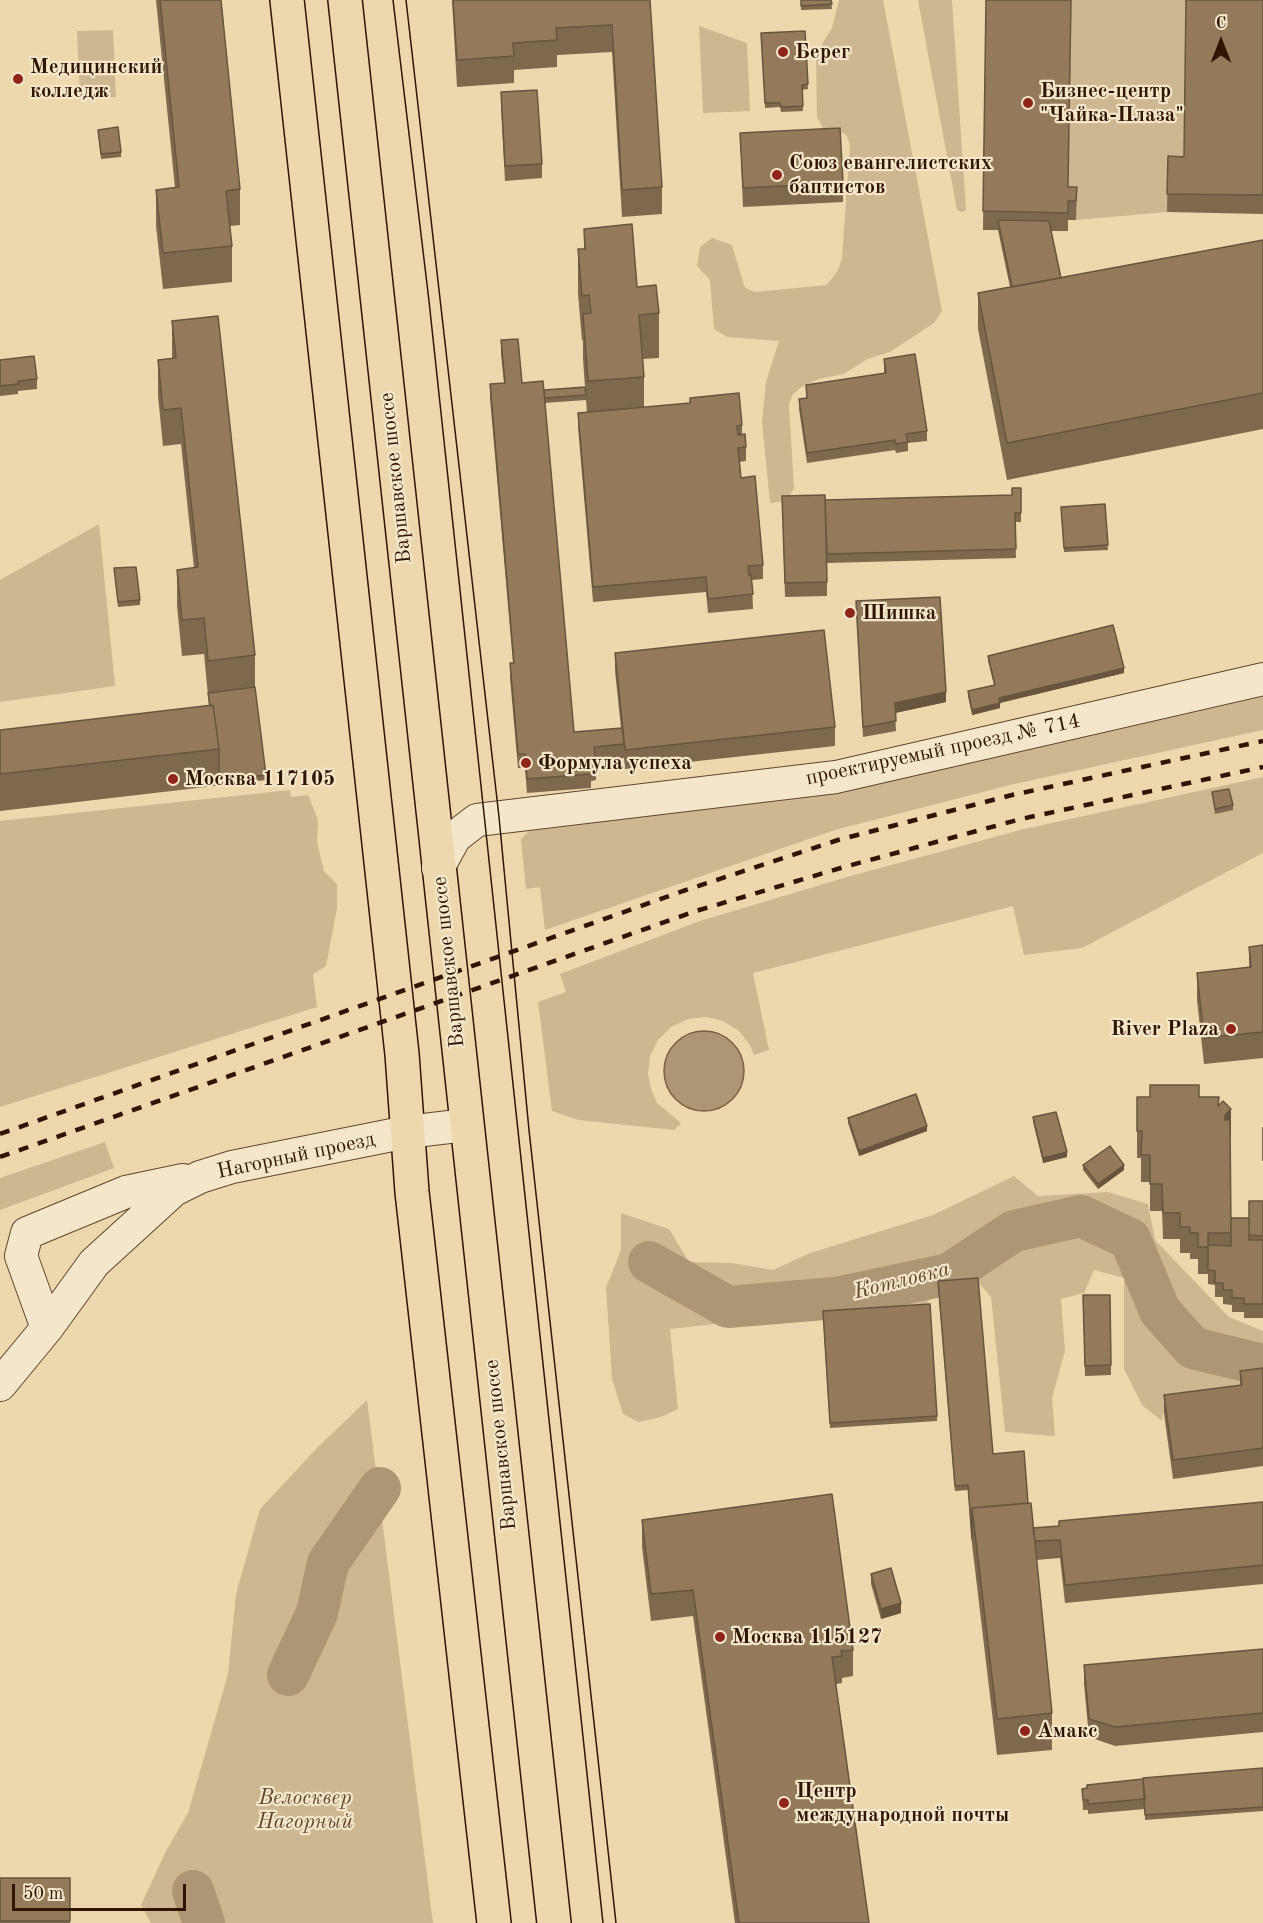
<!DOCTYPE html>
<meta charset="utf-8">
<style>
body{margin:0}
#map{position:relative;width:1263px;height:1923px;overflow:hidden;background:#edd8ad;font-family:"Old Standard TT",serif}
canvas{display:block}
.north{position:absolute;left:1191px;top:12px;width:60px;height:60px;-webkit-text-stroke:4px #f3e6ca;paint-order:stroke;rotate:0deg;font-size:16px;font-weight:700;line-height:24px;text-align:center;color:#311503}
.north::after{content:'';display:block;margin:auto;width:21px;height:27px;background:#311503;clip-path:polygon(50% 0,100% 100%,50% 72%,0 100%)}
.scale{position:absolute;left:12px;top:1884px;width:174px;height:27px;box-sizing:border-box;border:3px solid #311503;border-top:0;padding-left:8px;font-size:18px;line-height:21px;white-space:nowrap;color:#311503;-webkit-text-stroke:4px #f3e6ca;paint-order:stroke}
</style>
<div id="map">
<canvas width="1263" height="1923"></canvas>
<div class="north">С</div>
<div class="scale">50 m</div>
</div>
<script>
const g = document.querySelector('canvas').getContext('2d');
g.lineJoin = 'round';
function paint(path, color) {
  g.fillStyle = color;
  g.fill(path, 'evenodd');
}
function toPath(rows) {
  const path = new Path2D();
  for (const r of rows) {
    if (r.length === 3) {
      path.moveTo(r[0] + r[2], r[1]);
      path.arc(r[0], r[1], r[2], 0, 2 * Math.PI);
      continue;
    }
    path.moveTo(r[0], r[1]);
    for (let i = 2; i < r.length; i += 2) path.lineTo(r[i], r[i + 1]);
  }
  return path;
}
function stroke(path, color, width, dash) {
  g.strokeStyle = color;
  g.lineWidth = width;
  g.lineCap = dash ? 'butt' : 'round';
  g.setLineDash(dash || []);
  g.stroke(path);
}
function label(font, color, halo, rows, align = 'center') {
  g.font = font + ' "Old Standard TT",serif';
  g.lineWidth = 4.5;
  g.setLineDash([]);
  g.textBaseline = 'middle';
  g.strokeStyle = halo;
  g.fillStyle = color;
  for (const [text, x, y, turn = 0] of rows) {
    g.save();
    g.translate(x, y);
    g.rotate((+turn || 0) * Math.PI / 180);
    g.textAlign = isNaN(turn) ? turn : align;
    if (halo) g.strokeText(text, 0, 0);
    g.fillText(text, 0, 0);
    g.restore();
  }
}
const green = toPath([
 [839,0,883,0,942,311,934,323,890,352,867,359,844,374,819,379,803,386,793,394,789,404,794,488,787,501,770,503,762,422,766,382,779,341,727,337,714,329,710,280,697,266,700,247,712,238,732,245,745,288,755,292,827,285,838,270,842,258,850,145,846,134,823,128,817,117,816,54,832,28],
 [918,0,952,0,966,210,962,212,957,210],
 [1071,0,1187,0,1184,175,1167,212,1076,220,1068,206],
 [699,26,747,43,750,111,703,113],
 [113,30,116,97,80,98,77,31],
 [99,524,115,686,0,702,0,580],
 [1263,695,1263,730,1010,785,835,830,545,930,540,887,526,889,521,839,529,831,831,793],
 [1263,777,1263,853,1082,948,1024,955,1013,906,753,973,769,1050,754,1055,750,1045,739,1031,723,1021,706,1017,688,1019,671,1027,658,1040,650,1056,648,1074,651,1089,657,1103,681,1123,674,1130,578,1120,552,1111,538,1002,566,992,560,974,700,921,847,877,1024,829],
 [290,790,291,797,308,795,318,820,317,842,324,871,337,884,337,908,326,966,313,974,317,1007,0,1107,0,821],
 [105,1142,114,1168,0,1210,0,1178],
 [1014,1176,1038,1196,1108,1192,1148,1204,1155,1240,1229,1317,1263,1331,1263,1373,1239,1401,1163,1413,1162,1421,1142,1405,1124,1369,1124,1278,1094,1270,1084,1293,1061,1299,1065,1351,1052,1398,1055,1436,1005,1432,991,1297,978,1282,938,1286,926,1305,814,1313,670,1329,678,1409,661,1417,639,1422,623,1414,612,1379,606,1288,621,1250,621,1213,669,1229,689,1262,732,1263,773,1270,810,1253,933,1215],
 [367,1400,433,1923,151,1923,141,1905,166,1851,188,1813,228,1674,236,1594,260,1509,318,1447]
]);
const water = toPath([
 [704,1071,40]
]);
const river = toPath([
 [649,1262,728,1307,836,1298,949,1274,1014,1231,1081,1216,1130,1239,1160,1311,1193,1348,1263,1365],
 [288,1675,317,1613,328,1563,380,1488],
 [193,1891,204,1923]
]);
const minor = toPath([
 [438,868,455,837,477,820,836,777,1263,679],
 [47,1328,21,1256,27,1233,126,1192,183,1180],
 [0,1385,47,1328,94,1263,174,1190,200,1177,232,1167,407,1132,466,1125]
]);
const major = toPath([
 [287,0,402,1054,412,1192,494,1923],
 [345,0,554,1923]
]);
const tram = toPath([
 [393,0,429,301,603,1923],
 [406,0,499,817,529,1130,616,1923]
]);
const rail = toPath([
 [0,1134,683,891,838,840,1012,795,1263,741],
 [0,1157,696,911,844,867,1021,819,1263,767]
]);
const wall = toPath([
 [156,0,221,0,240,189,240,225,230,226,232,246,232,282,163,289,156,226,156,190,175,188],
 [452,0,650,0,662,187,662,214,622,217,612,52,557,55,557,67,514,70,514,83,457,87],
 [801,0,831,0,832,9,801,10],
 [986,0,1069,187,1077,187,1076,220,1068,220,1068,231,1051,231,1061,278,1263,240,1263,429,1007,480,978,329,978,293,1010,287,998,230,983,230],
 [1263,0,1263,214,1167,212,1168,156,1184,157],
 [805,31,808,89,802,90,803,111,781,112,780,107,765,108,761,33],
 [501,92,542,164,542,178,505,181,501,106],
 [98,130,121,152,121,157,101,159],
 [740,133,843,183,843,202,743,207],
 [584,229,637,287,659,313,659,358,643,359,644,377,644,407,742,425,742,434,746,447,746,461,739,462,741,478,763,565,763,579,752,580,753,609,708,613,706,592,593,602,578,427,578,413,587,412,586,400,545,403,574,732,621,728,615,671,615,653,835,727,835,746,625,769,624,758,596,761,596,780,591,781,591,788,527,793,525,768,518,768,510,678,510,663,513,663,490,398,490,384,504,383,501,354,501,340,522,383,544,390,585,387,583,359,583,340,582,341,578,294,578,249,584,249],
 [172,321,255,655,255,687,266,780,0,811,0,730,209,706,204,654,182,656,177,606,177,570,194,568,181,444,163,446,158,396,158,360,172,358],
 [884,359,927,431,927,441,908,443,908,451,896,453,895,450,807,463,799,409,799,399,806,398,806,385,884,373],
 [0,360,37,379,37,389,18,391,18,394,0,396],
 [1021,488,1021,522,1015,522,1016,558,827,563,827,596,785,597,782,496,825,500,1012,495],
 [1105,504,1108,550,1064,552,1061,512],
 [114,568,140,600,140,605,118,607],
 [856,601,946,702,895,713,896,731,863,737],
 [988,656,1124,673,1000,703,1000,708,972,715,968,696,968,691,994,685,988,661],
 [1212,792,1233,805,1233,810,1215,814],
 [1263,945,1263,1058,1204,1064,1197,1000,1197,973,1249,967,1249,947],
 [1137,1097,1199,1097,1219,1106,1231,1135,1230,1136,1231,1233,1249,1218,1263,1201,1263,1318,1244,1318,1244,1312,1232,1312,1232,1305,1223,1304,1223,1297,1215,1297,1215,1285,1208,1284,1208,1274,1198,1274,1198,1259,1190,1259,1190,1253,1180,1253,1180,1239,1163,1239,1162,1211,1150,1211,1150,1182,1141,1182,1141,1158,1137,1158],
 [1033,1117,1067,1157,1043,1163,1033,1122],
 [848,1118,927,1131,859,1156,848,1123],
 [1262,1127,1263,1127,1263,1161,1262,1161],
 [1083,1165,1124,1170,1098,1189,1083,1170],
 [938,1286,993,1454,1028,1503,1033,1528,1059,1526,1263,1502,1263,1584,1065,1603,1060,1558,1036,1560,1052,1713,1052,1750,997,1755,972,1544,968,1490,955,1491],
 [1083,1295,1110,1295,1111,1375,1085,1376],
 [823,1315,937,1416,937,1421,830,1428],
 [1263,1368,1263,1466,1173,1479,1164,1414,1164,1395,1240,1385,1240,1371],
 [642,1520,853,1650,853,1676,842,1678,842,1683,836,1684,869,1923,735,1923,693,1616,651,1621,642,1547],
 [871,1574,901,1613,881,1619,871,1584],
 [1263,1649,1263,1732,1115,1746,1089,1737,1084,1684,1084,1665],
 [1263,1768,1263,1811,1145,1820,1145,1809,1088,1814,1088,1810,1083,1810,1082,1789],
 [0,1878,70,1878,70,1923,0,1923]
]);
const shadedWall = toPath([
 [1124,668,1124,673,999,703,999,698],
 [946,692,946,702,895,713,895,703],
 [1000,703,1000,708,972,715,972,710],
 [1231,1109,1231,1135,1225,1142,1225,1115],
 [927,1126,927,1131,859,1156,859,1151],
 [1067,1152,1067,1157,1043,1163,1043,1158],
 [1124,1165,1124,1170,1098,1189,1098,1184],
 [901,1603,901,1613,881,1619,881,1609]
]);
const building = toPath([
 [160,0,221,0,240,189,226,191,232,246,163,253,156,190,179,187,160,0],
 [453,0,650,0,662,187,622,190,612,25,556,28,557,40,513,43,514,56,457,60,453,0],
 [801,0,831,0,832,4,801,6,801,0],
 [986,0,1071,0,1068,187,1077,187,1076,201,1068,201,1068,213,983,211,986,0],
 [1186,0,1263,0,1263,195,1167,194,1168,156,1184,157,1186,0],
 [805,31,808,84,802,85,803,106,781,107,780,103,765,103,761,33,805,31],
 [537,90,542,164,505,166,501,92,537,90],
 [118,127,121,152,101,154,98,130,118,127],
 [840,128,843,183,743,188,740,133,840,128],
 [998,220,1049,221,1061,278,1012,287,998,220],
 [632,224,637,287,656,285,659,313,639,315,644,377,588,381,583,314,591,313,589,295,582,296,578,249,585,249,584,229,632,224],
 [1263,240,1263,393,1007,443,978,293,1263,240],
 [218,316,255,655,208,661,204,618,182,620,177,570,198,567,181,408,163,410,158,360,176,358,172,321,218,316],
 [518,339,522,383,543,381,574,732,622,728,624,744,594,747,596,766,591,767,591,774,527,779,525,754,518,754,510,663,514,663,490,384,505,383,501,340,518,339],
 [915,354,927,431,906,434,908,442,896,444,895,440,807,453,799,399,807,398,806,385,886,373,884,359,915,354],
 [34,356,37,379,18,381,18,384,0,386,0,360,34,356],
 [585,387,586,395,545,398,544,390,585,387],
 [739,393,742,425,737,426,738,435,745,434,746,447,738,448,741,478,755,476,763,565,748,566,749,575,751,575,753,594,708,599,706,577,593,587,578,413,690,403,690,398,739,393],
 [1012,488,1021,488,1021,513,1015,513,1016,549,827,554,825,500,1012,495,1012,488],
 [825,495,827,582,785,583,782,496,825,495],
 [1105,504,1108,545,1064,548,1061,507,1105,504],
 [136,567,140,600,118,602,114,568,136,567],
 [940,597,946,692,895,703,896,721,863,727,856,601,940,597],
 [1113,625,1124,668,999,698,1000,703,972,710,968,691,995,685,988,656,1113,625],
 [824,630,835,727,625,750,615,653,824,630],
 [255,687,266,775,219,781,219,749,213,705,210,706,208,693,255,687],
 [213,705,219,749,0,774,0,730,213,705],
 [1229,789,1233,805,1215,809,1212,792,1229,789],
 [1263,945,1263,1032,1204,1038,1197,973,1251,967,1249,947,1263,945],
 [1150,1085,1199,1085,1199,1097,1219,1097,1218,1106,1223,1101,1231,1109,1225,1115,1225,1120,1230,1120,1231,1233,1208,1233,1208,1247,1198,1247,1198,1233,1190,1233,1190,1227,1180,1227,1180,1213,1163,1213,1162,1184,1150,1184,1150,1155,1141,1155,1142,1131,1137,1131,1137,1097,1150,1097,1150,1085],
 [916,1094,927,1126,859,1151,848,1118,916,1094],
 [1056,1112,1067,1152,1043,1158,1033,1117,1056,1112],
 [1110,1146,1124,1165,1098,1184,1083,1165,1110,1146],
 [1249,1201,1263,1201,1263,1236,1249,1235,1249,1201],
 [1231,1218,1249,1218,1249,1240,1263,1240,1263,1304,1244,1304,1244,1298,1232,1298,1232,1290,1223,1290,1223,1283,1215,1283,1215,1271,1208,1270,1208,1245,1231,1246,1231,1218],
 [978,1278,993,1454,1024,1451,1028,1503,972,1508,972,1539,968,1485,955,1486,938,1281,978,1278],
 [1083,1295,1110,1295,1111,1365,1085,1366,1083,1295],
 [930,1304,937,1416,830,1423,823,1311,930,1304],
 [1263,1368,1263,1448,1173,1460,1164,1395,1242,1385,1240,1371,1263,1368],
 [832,1494,853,1650,841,1651,842,1656,832,1657,869,1923,739,1923,693,1590,651,1594,642,1520,832,1494],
 [1263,1502,1263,1565,1065,1585,1060,1540,1035,1541,1033,1528,1059,1526,1059,1521,1263,1502],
 [1031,1503,1052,1713,997,1719,972,1508,1031,1503],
 [891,1568,901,1603,881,1609,871,1574,891,1568],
 [1263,1649,1263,1713,1115,1727,1089,1719,1084,1665,1263,1649],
 [1263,1768,1263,1807,1145,1815,1143,1778,1263,1768],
 [1143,1779,1145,1799,1088,1804,1088,1800,1083,1800,1082,1789,1087,1788,1087,1785,1143,1779],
 [0,1878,70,1878,70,1921,0,1921,0,1878]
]);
const markers = [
 [783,52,6,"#8f2418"],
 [18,79,6,"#8f2418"],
 [1028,103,6,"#8f2418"],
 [777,175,6,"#8f2418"],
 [850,613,6,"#8f2418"],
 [526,763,6,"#8f2418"],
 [173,779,6,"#8f2418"],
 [1231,1029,6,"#8f2418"],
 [720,1637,6,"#8f2418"],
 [1025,1731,6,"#8f2418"],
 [784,1803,6,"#8f2418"]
];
const poiNames = [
 ["Берег",795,52],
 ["Медицинский",30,67],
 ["колледж",30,91],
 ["Бизнес-центр",1040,91],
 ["\"Чайка-Плаза\"",1040,115],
 ["Союз евангелистских",789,163],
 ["баптистов",789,187],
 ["Шишка",862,613],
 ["Формула успеха",538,763],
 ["Москва 117105",185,779],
 ["River Plaza",1219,1029,"right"],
 ["Москва 115127",732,1637],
 ["Амакс",1037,1731],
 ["Центр",796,1791],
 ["международной почты",796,1815]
];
const streetNames = [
 ["Варшавское шоссе",396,478,-96],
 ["проектируемый проезд № 714",943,750,-12],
 ["Варшавское шоссе",449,962,-96],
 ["Нагорный проезд",296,1156,-12],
 ["Варшавское шоссе",501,1445,-96]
];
const parkNames = [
 ["Велосквер",305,1798],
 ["Нагорный",305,1822]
];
const waterNames = [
 ["Котловка",902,1281,-14]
];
paint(green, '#cdb790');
paint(water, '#ad9673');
stroke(water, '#7b6246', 1.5);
stroke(river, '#ad9673', 42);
stroke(minor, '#60462e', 34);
stroke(major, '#311503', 36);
stroke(minor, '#f3e6ca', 32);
stroke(major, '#edd8ad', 33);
stroke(tram, '#311503', 1.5);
stroke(rail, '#311503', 4.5, [10, 10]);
paint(wall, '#7e694e');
paint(shadedWall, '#675540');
paint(building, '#937a5b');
stroke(building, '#675540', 1.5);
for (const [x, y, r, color] of markers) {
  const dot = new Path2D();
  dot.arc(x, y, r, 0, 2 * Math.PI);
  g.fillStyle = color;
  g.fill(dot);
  stroke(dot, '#f3e6ca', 2);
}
label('bold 21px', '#311503', '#f3e6ca', poiNames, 'left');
label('21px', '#311503', '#f3e6ca', streetNames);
label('italic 21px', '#60462d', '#f3e6ca', parkNames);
label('italic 22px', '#634930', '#f3e6ca', waterNames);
</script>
